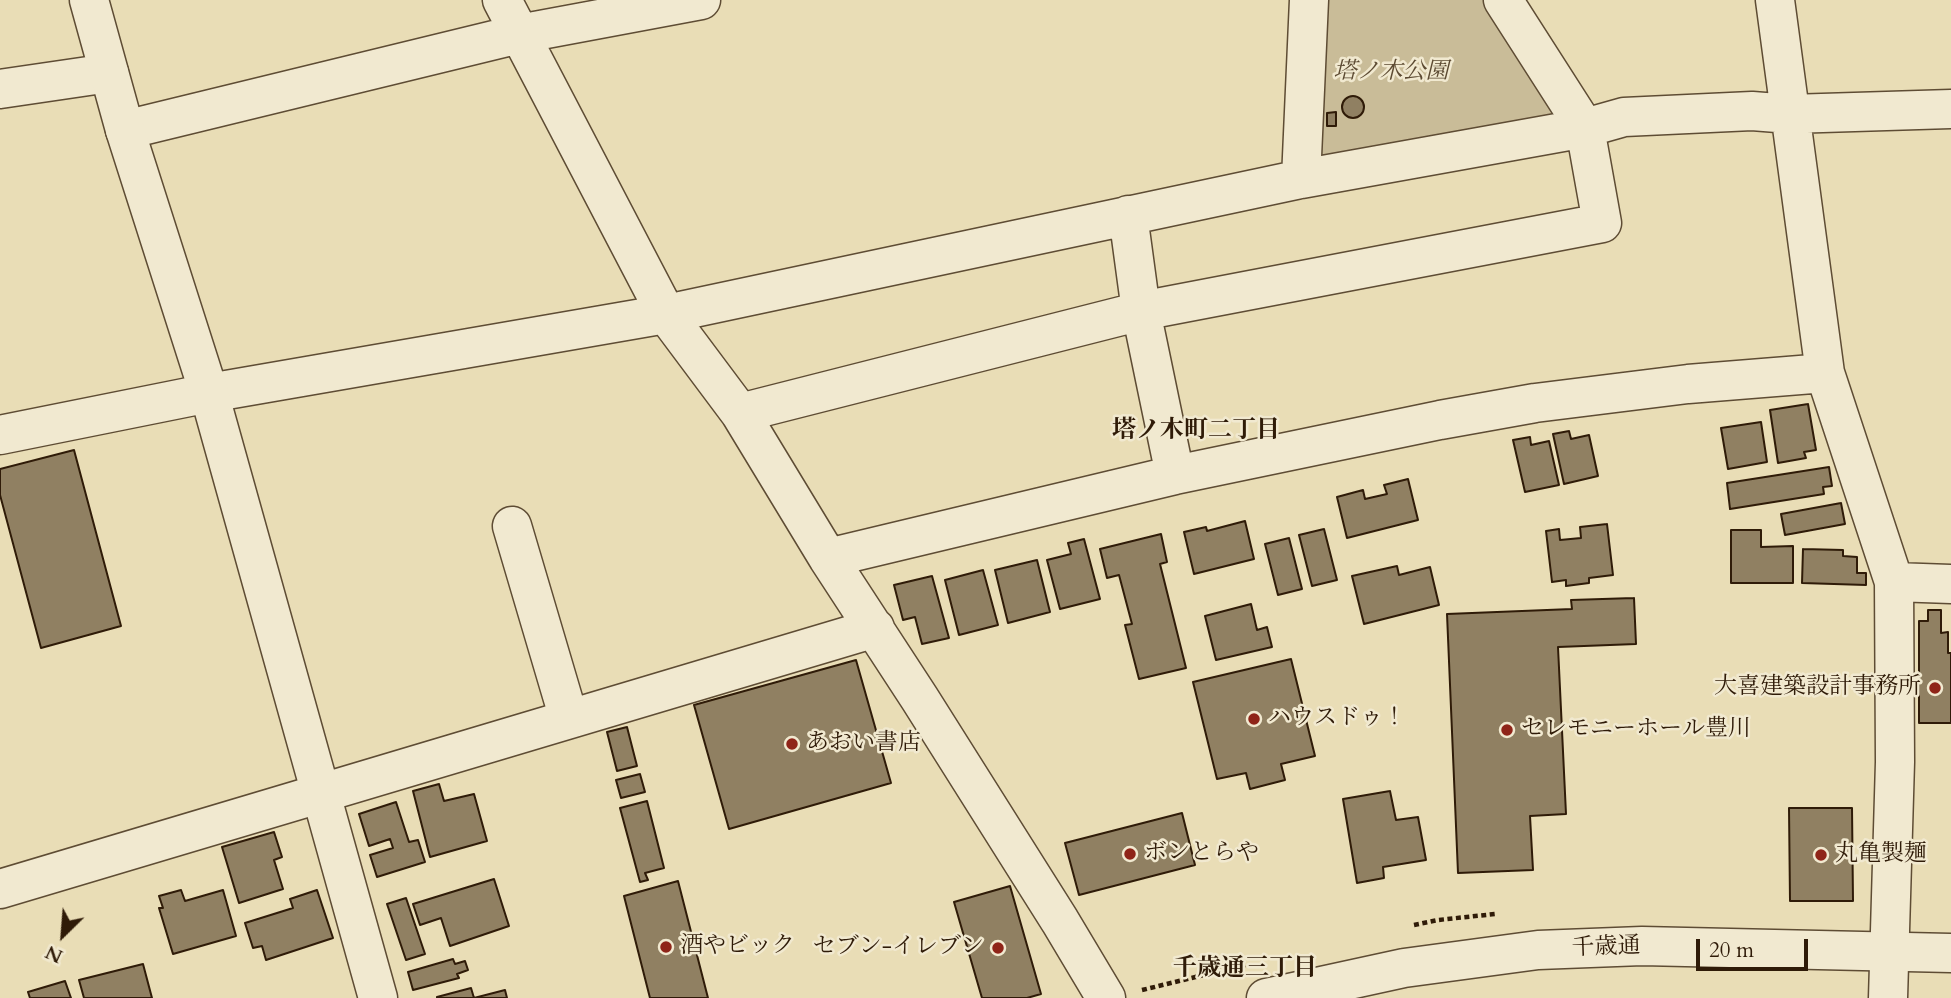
<!DOCTYPE html>
<meta charset="utf-8">
<style>
body{margin:0}
#map{position:relative;width:1951px;height:998px;overflow:hidden;background:#e9ddb6;font-family:Cardo,serif}
canvas{display:block}
.north{position:absolute;left:28px;top:900px;width:70px;height:70px;-webkit-text-stroke:5px #f1e9d0;paint-order:stroke;rotate:205deg;font-size:19px;font-weight:700;line-height:28px;text-align:center;color:#2f1b08}
.north::after{content:'';display:block;margin:auto;width:24px;height:32px;background:#2f1b08;clip-path:polygon(50% 0,100% 100%,50% 72%,0 100%)}
.scale{position:absolute;left:1696px;top:939px;width:112px;height:32px;box-sizing:border-box;border:4px solid #2f1b08;border-top:0;padding-left:9px;font-size:21px;line-height:24px;white-space:nowrap;color:#2f1b08;-webkit-text-stroke:5px #f1e9d0;paint-order:stroke}
</style>
<div id="map">
<canvas width="1951" height="998"></canvas>
<div class="north">N</div>
<div class="scale">20 m</div>
</div>
<script>
const g = document.querySelector('canvas').getContext('2d');
g.lineJoin = 'round';
function paint(path, color) {
  g.fillStyle = color;
  g.fill(path, 'evenodd');
}
function toPath(rows) {
  const path = new Path2D();
  for (const r of rows) {
    if (r.length === 3) {
      path.moveTo(r[0] + r[2], r[1]);
      path.arc(r[0], r[1], r[2], 0, 2 * Math.PI);
      continue;
    }
    path.moveTo(r[0], r[1]);
    for (let i = 2; i < r.length; i += 2) path.lineTo(r[i], r[i + 1]);
  }
  return path;
}
function stroke(path, color, width, dash) {
  g.strokeStyle = color;
  g.lineWidth = width;
  g.lineCap = dash ? 'butt' : 'round';
  g.setLineDash(dash || []);
  g.stroke(path);
}
function label(font, color, halo, rows, align = 'center') {
  g.font = font + ' Cardo,"Noto Serif JP",serif';
  g.lineWidth = 5;
  g.setLineDash([]);
  g.textBaseline = 'middle';
  g.strokeStyle = halo;
  g.fillStyle = color;
  for (const [text, x, y, turn = 0] of rows) {
    g.save();
    g.translate(x, y);
    g.rotate((+turn || 0) * Math.PI / 180);
    g.textAlign = isNaN(turn) ? turn : align;
    if (halo) g.strokeText(text, 0, 0);
    g.fillText(text, 0, 0);
    g.restore();
  }
}
const green = toPath([
 [1321,0,1492,0,1557,117,1325,160,1312,151]
]);
const building = toPath([
 [1353,107,11],
 [1336,112,1336,126,1327,126,1327,113,1336,112],
 [1808,404,1816,450,1804,452,1806,458,1778,463,1770,410,1808,404],
 [1761,422,1767,462,1728,469,1721,428,1761,422],
 [1569,431,1571,439,1589,435,1598,476,1564,484,1553,434,1569,431],
 [1530,437,1531,445,1549,441,1559,485,1525,492,1513,440,1530,437],
 [74,450,121,626,41,648,0,495,0,469,74,450],
 [1829,467,1832,486,1823,487,1824,494,1730,509,1727,483,1829,467],
 [1408,479,1418,520,1347,538,1337,497,1363,490,1365,499,1387,494,1384,485,1408,479],
 [1841,503,1845,524,1785,535,1781,514,1841,503],
 [1245,521,1254,559,1194,574,1184,532,1206,527,1207,531,1245,521],
 [1607,524,1613,575,1589,578,1589,583,1566,586,1566,580,1552,582,1546,531,1559,529,1560,540,1581,538,1580,527,1607,524],
 [1324,529,1337,580,1312,586,1299,535,1324,529],
 [1731,530,1761,530,1761,547,1793,546,1793,583,1731,583,1731,530],
 [1161,534,1167,562,1160,564,1186,668,1139,679,1125,625,1132,624,1119,575,1107,578,1100,549,1161,534],
 [1289,538,1302,589,1278,595,1265,544,1289,538],
 [1084,539,1100,599,1060,609,1047,560,1071,554,1068,543,1084,539],
 [1803,549,1843,550,1843,556,1857,557,1857,573,1866,573,1866,585,1802,583,1803,549],
 [1037,560,1050,612,1008,623,995,570,1037,560],
 [1397,566,1399,575,1430,567,1439,605,1364,624,1352,576,1397,566],
 [983,570,998,625,959,635,945,580,983,570],
 [932,576,949,638,922,644,915,617,903,620,894,585,932,576],
 [1634,598,1636,644,1558,647,1566,814,1530,816,1533,870,1458,873,1447,614,1572,609,1571,600,1634,598],
 [1251,604,1257,630,1267,627,1272,647,1216,660,1205,616,1251,604],
 [1928,610,1941,610,1941,633,1948,632,1948,653,1951,653,1951,723,1919,723,1919,621,1928,621,1928,610],
 [1291,659,1315,756,1281,764,1285,780,1250,789,1246,773,1217,779,1193,682,1291,659],
 [856,660,891,783,729,829,694,705,856,660],
 [627,727,637,766,617,771,607,732,627,727],
 [640,774,645,792,621,798,616,780,640,774],
 [439,784,444,801,474,794,487,841,430,857,413,791,439,784],
 [1390,791,1396,820,1418,817,1426,860,1383,867,1384,878,1357,883,1343,799,1390,791],
 [647,801,664,868,645,873,648,880,640,882,620,808,647,801],
 [396,802,409,842,418,840,425,862,377,877,370,855,393,848,390,839,369,846,359,814,396,802],
 [1789,808,1852,808,1853,901,1790,901,1789,808],
 [1182,813,1195,865,1079,895,1065,843,1182,813],
 [274,832,282,857,274,860,283,889,239,903,222,847,274,832],
 [494,879,509,926,450,946,441,918,420,925,413,904,494,879],
 [678,881,708,998,650,998,624,896,678,881],
 [1010,886,1041,994,1027,998,982,998,954,902,1010,886],
 [181,890,185,901,223,890,236,936,173,954,159,908,163,908,159,896,181,890],
 [317,890,333,938,266,960,262,946,253,948,245,923,293,908,290,899,317,890],
 [406,898,425,954,406,960,387,904,406,898],
 [453,959,455,964,465,961,468,970,457,974,459,978,413,990,408,972,453,959],
 [143,964,152,998,84,998,79,980,143,964],
 [65,981,71,998,30,998,28,992,65,981],
 [471,988,474,998,505,990,507,998,437,998,437,997,471,988]
]);
const path = toPath([
 [1414,925,1438,920,1495,914],
 [1142,990,1245,965]
]);
const minor = toPath([
 [502,0,666,314,740,413,828,558,920,699,1060,921,1106,998],
 [1775,0,1825,373,1894,582,1895,762,1888,998],
 [0,89,109,73],
 [125,130,519,34,701,0],
 [1301,179,1309,0],
 [1128,215,1141,311,1175,475],
 [740,413,1141,311,1602,223,1585,128,1503,0],
 [0,435,209,393,666,314,1301,179,1585,128,1624,117,1752,111,1790,114,1951,109],
 [512,526,569,719],
 [828,558,1175,475,1440,420,1535,403,1688,384,1825,373],
 [1894,582,1951,584],
 [0,889,875,628]
]);
const tertiary = toPath([
 [89,0,125,130,209,393,378,998],
 [1266,998,1404,968,1538,950,1642,946,1951,953]
]);
const markers = [
 [1935,688,7,"#8f2418"],
 [1254,719,7,"#8f2418"],
 [1507,730,7,"#8f2418"],
 [792,744,7,"#8f2418"],
 [1130,854,7,"#8f2418"],
 [1821,855,7,"#8f2418"],
 [666,947,7,"#8f2418"],
 [998,948,7,"#8f2418"]
];
const parkNames = [
 ["塔ノ木公園",1391,73]
];
const poiNames = [
 ["大喜建築設計事務所",1921,688,"right"],
 ["ハウスドゥ！",1268,719],
 ["セレモニーホール豊川",1521,730],
 ["あおい書店",806,744],
 ["ボンとらや",1144,854],
 ["丸亀製麺",1835,855],
 ["酒やビック",680,947],
 ["セブン-イレブン",984,948,"right"]
];
const streetNames = [
 ["千歳通",1606,948,-2]
];
const neighbourhoodNames = [
 ["塔ノ木町二丁目",1196,431],
 ["千歳通三丁目",1245,969]
];
paint(green, '#c9bc98');
paint(building, '#908062');
stroke(building, '#2f1b08', 2);
stroke(minor, '#5e4c34', 41);
stroke(tertiary, '#5e4c34', 41);
stroke(path, '#2f1b08', 4.5, [5, 3.5]);
stroke(minor, '#f1e9d0', 38);
stroke(tertiary, '#f1e9d0', 38);
for (const [x, y, r, color] of markers) {
  const dot = new Path2D();
  dot.arc(x, y, r, 0, 2 * Math.PI);
  g.fillStyle = color;
  g.fill(dot);
  stroke(dot, '#f1e9d0', 2.5);
}
label('italic 23px', '#5d4b33', '#f1e9d0', parkNames);
label('23px', '#2f1b08', '#f1e9d0', poiNames, 'left');
label('23px', '#2f1b08', '#f1e9d0', streetNames);
label('bold 24px', '#2f1b08', '#f1e9d0', neighbourhoodNames);
</script>
